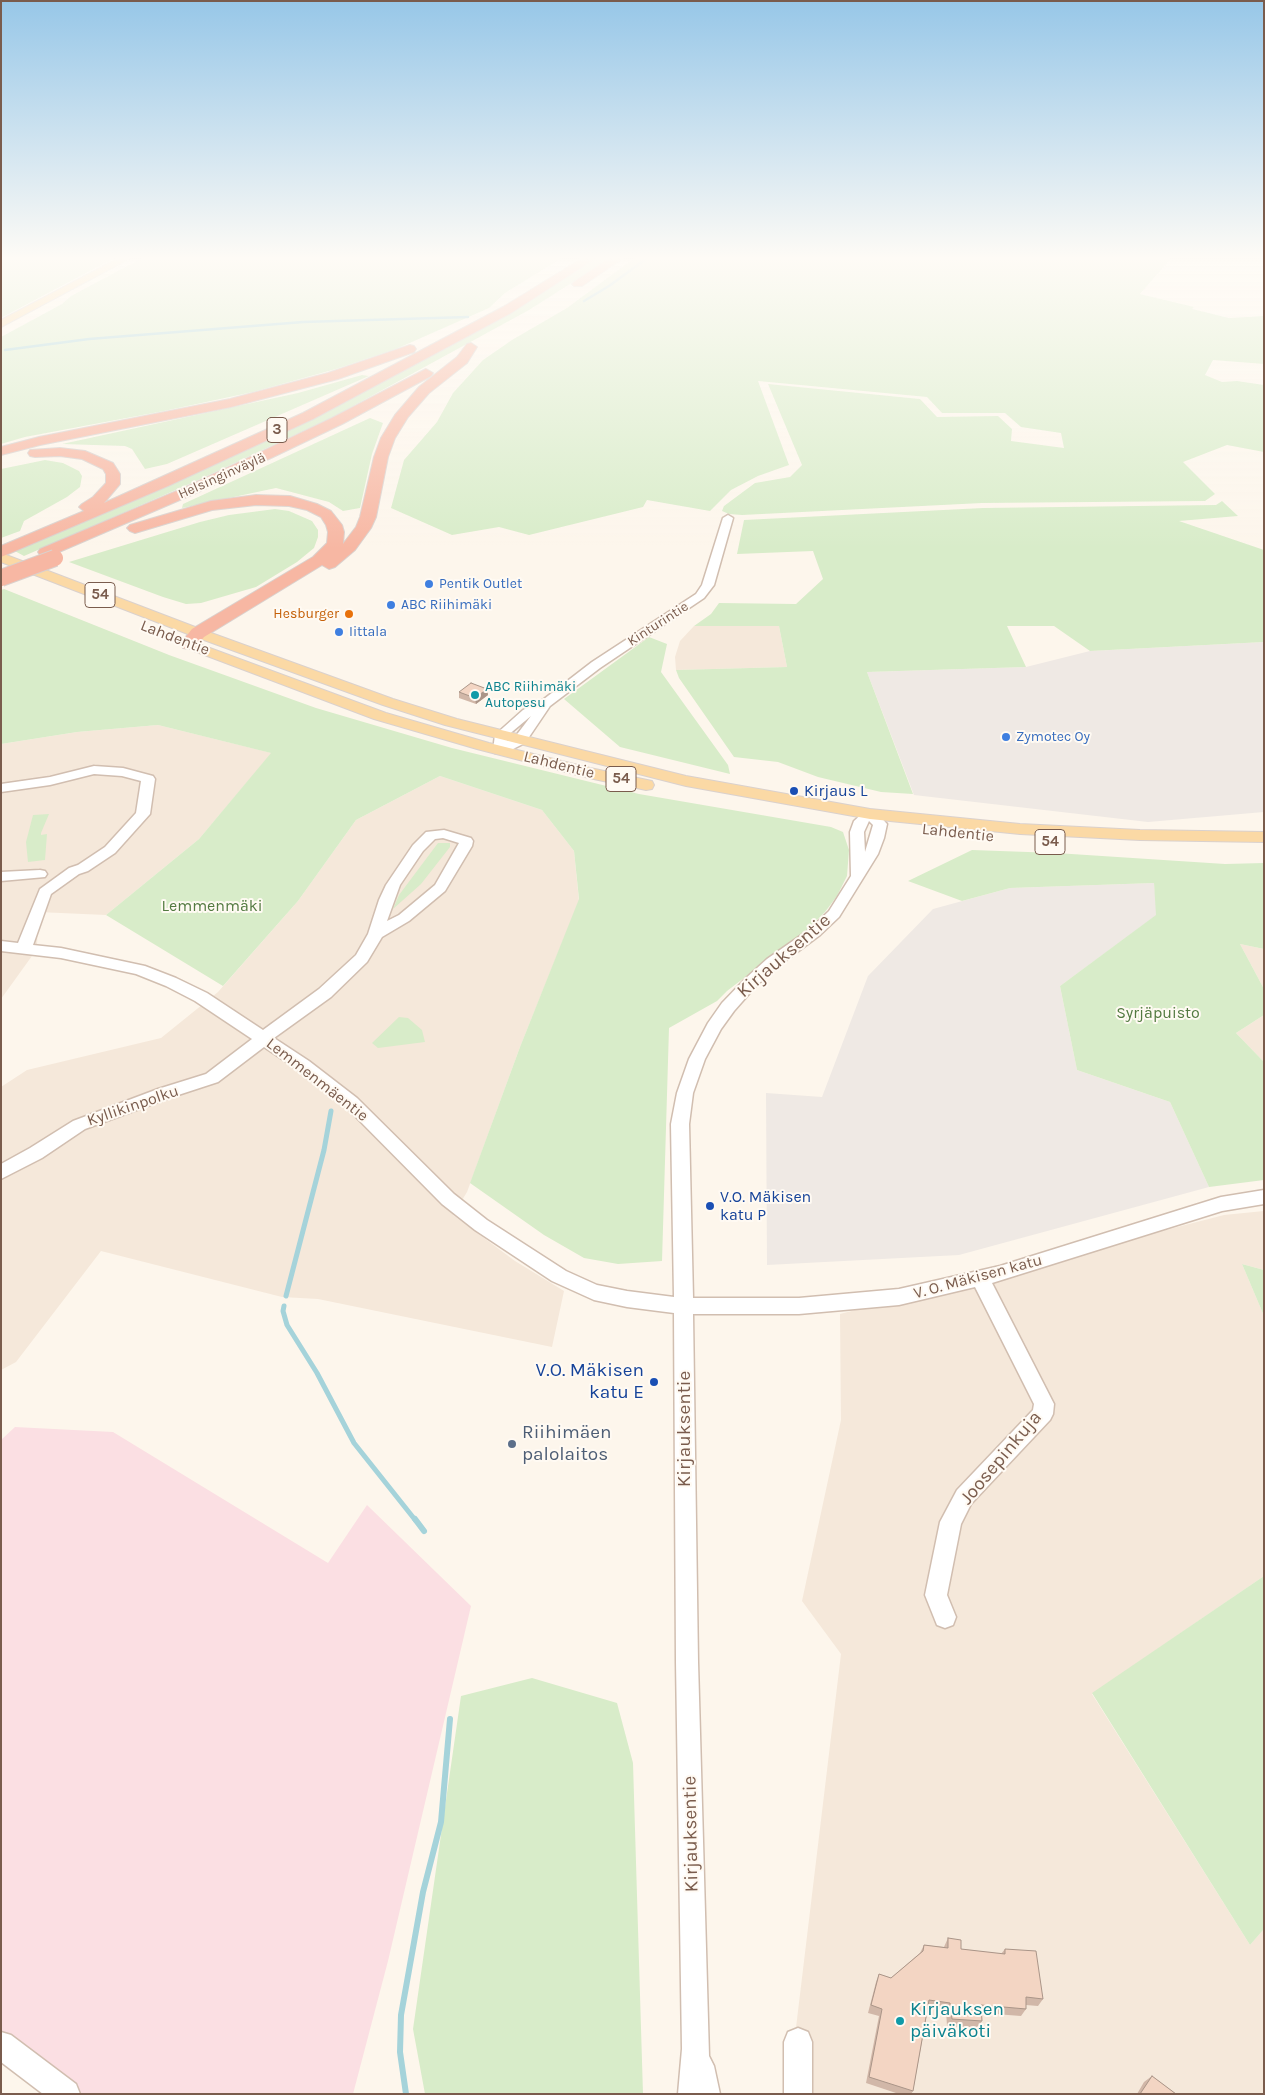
<!DOCTYPE html>
<meta charset="utf-8">
<style>
body{margin:0}
#map{position:relative;width:1265px;height:2095px;overflow:hidden;background:#fdf6ec;font-family:Karla,sans-serif}
canvas{display:block}
.frame{position:absolute;inset:0;border:2px solid #7a5c4d;pointer-events:none}
</style>
<div id="map">
<canvas width="1265" height="2095"></canvas>
<div class="frame"></div>
</div>
<script>
const g = document.querySelector('canvas').getContext('2d');
g.lineJoin = 'round';
function paint(path, color) {
  g.fillStyle = color;
  g.fill(path, 'evenodd');
}
function toPath(rows) {
  const path = new Path2D();
  for (const r of rows) {
    path.moveTo(r[0], r[1]);
    for (let i = 2; i < r.length; i += 2) path.lineTo(r[i], r[i + 1]);
  }
  return path;
}
function stroke(path, color, width, dash) {
  g.strokeStyle = color;
  g.lineWidth = width;
  g.lineCap = dash ? 'butt' : 'round';
  g.setLineDash(dash || []);
  g.stroke(path);
}
function label(font, color, halo, rows, align = 'center') {
  g.font = font + ' Karla,sans-serif';
  g.lineWidth = 4;
  g.setLineDash([]);
  g.textBaseline = 'middle';
  g.strokeStyle = halo;
  g.fillStyle = color;
  for (const [text, x, y, turn = 0] of rows) {
    g.save();
    g.translate(x, y);
    g.rotate((+turn || 0) * Math.PI / 180);
    g.textAlign = isNaN(turn) ? turn : align;
    if (halo) g.strokeText(text, 0, 0);
    g.fillText(text, 0, 0);
    g.restore();
  }
}
const residential = toPath([
 [694,626,779,626,787,667,676,670,675,657,680,641],
 [158,725,272,753,199,839,106,915,38,912,37,949,1,999,1,744,77,732],
 [440,776,542,810,574,851,579,901,520,1047,467,1192,453,1215,515,1261,564,1291,552,1347,318,1299,282,1297,101,1251,16,1362,1,1370,1,1087,27,1070,161,1038,218,992,298,901,356,820],
 [1240,944,1264,949,1264,989],
 [1264,1015,1264,1062,1236,1033],
 [1264,1211,1264,1270,1242,1264,1264,1316,1264,1576,1092,1694,1250,1945,1264,1929,1264,2094,788,2094,841,1654,802,1601,841,1420,840,1314,1224,1215]
]);
const industrial = toPath([
 [1264,642,1264,812,1148,822,914,795,867,672,1026,667,1090,651],
 [1154,883,1157,915,1060,986,1077,1070,1170,1102,1209,1187,959,1255,767,1265,766,1093,822,1097,868,976,933,909,1010,888]
]);
const medical = toPath([
 [15,1427,113,1432,328,1563,367,1505,471,1606,388,1961,353,2094,65,2094,1,2045,1,1440]
]);
const green = toPath([
 [1,256,118,256,1,318],
 [146,256,565,256,505,293,489,308,396,349,336,369,253,392,164,411,25,437,1,444,1,337,62,304,71,296],
 [599,256,614,256,529,310,333,417,194,482,24,556,13,550,322,413,453,345],
 [637,256,1173,256,1140,294,1194,307,1192,309,1229,318,1264,316,1264,364,1213,360,1205,375,1222,382,1237,381,1264,385,1264,452,1227,445,1183,462,1215,494,1205,501,982,503,742,515,729,514,722,511,724,506,755,483,790,477,802,465,768,384,920,399,937,417,998,416,1012,429,1011,441,1064,448,1061,433,1021,427,1005,413,942,413,927,397,758,381,789,465,758,476,731,490,710,511,647,500,643,507,529,535,499,527,452,535,391,508,404,460,437,422,453,393,483,360,512,340,567,308],
 [362,375,369,376,167,464,145,469,132,449,125,446,62,444,298,393],
 [370,418,383,423,372,454,360,508,343,511,329,502,276,488,182,508,183,504],
 [45,460,63,463,79,471,82,476,80,487,67,497,24,521,20,531,1,538,1,469],
 [1222,501,1238,516,1179,521,1264,550,1264,642,1090,651,1054,626,1007,626,1026,667,867,672,913,794,881,792,818,777,778,762,734,757,679,678,676,670,787,667,779,626,694,626,711,614,719,603,796,604,823,579,813,551,737,554,744,520,983,508,1216,505],
 [275,509,289,511,312,521,318,530,318,537,314,548,297,562,256,587,201,603,186,604,163,597,69,562,200,522,229,515],
 [4,589,169,655,316,708,452,748,639,794,831,827,843,832,849,850,847,876,837,896,825,912,809,928,727,991,717,1001,669,1028,662,1261,618,1264,584,1258,544,1235,470,1183,520,1047,579,899,574,851,542,810,440,776,356,820,298,901,223,986,106,915,199,839,271,753,158,725,77,732,1,744,1,590],
 [649,637,667,644,661,672,728,765,730,774,620,747,564,699],
 [49,814,41,833,41,835,47,834,45,860,28,862,26,842,33,815],
 [438,843,450,843,450,847,421,884,393,909,399,895],
 [972,850,1056,853,1225,864,1264,863,1264,949,1240,944,1264,989,1264,1015,1236,1033,1264,1062,1264,1180,1209,1187,1170,1102,1077,1070,1060,986,1156,915,1154,883,1010,888,962,901,908,881],
 [399,1017,408,1018,422,1030,425,1042,378,1048,372,1043],
 [1242,1264,1264,1270,1264,1316],
 [1264,1576,1264,1929,1250,1945,1092,1693],
 [532,1678,617,1703,633,1763,643,2094,425,2094,413,2029,461,1696]
]);
const streamFar2 = toPath([
 [584,301,609,286,650,256],
 [5,350,89,339,303,322,468,317]
]);
const streamFar1 = toPath([
 [286,1296,324,1150,331,1111],
 [284,1306,283,1311,287,1325,317,1373,354,1443,416,1521]
]);
const stream = toPath([
 [415,1519,424,1531],
 [406,2094,400,2052,401,2015,423,1892,441,1822,450,1719]
]);
const minor = toPath([
 [728,515,733,518,714,585,704,598,600,668,550,706,525,743,505,753,495,753,493,750,495,735,523,710,544,699,592,662,696,594,702,585,723,518,728,515],
 [531,716,515,737,507,741,507,736,531,716],
 [94,766,123,768,153,776,155,779,150,814,115,853,88,871,79,874,51,894,33,945,61,948,145,966,176,978,207,993,263,1030,319,989,356,955,368,934,379,900,386,885,413,845,426,832,444,830,471,838,473,841,472,846,445,891,409,921,382,937,367,962,331,997,274,1038,309,1061,357,1098,454,1194,487,1220,566,1271,597,1285,627,1291,674,1297,671,1124,677,1093,689,1059,708,1023,722,1003,746,978,767,959,810,929,829,911,851,876,850,832,854,821,865,811,870,810,875,811,887,824,884,838,878,854,839,917,820,935,777,967,756,986,734,1011,721,1029,705,1059,693,1093,689,1124,693,1298,799,1298,899,1289,1000,1266,1221,1197,1264,1190,1264,1204,1222,1211,992,1283,1054,1404,1053,1414,1050,1420,971,1504,961,1524,947,1595,956,1617,953,1625,945,1628,937,1625,925,1595,940,1522,957,1490,1033,1410,1034,1404,975,1287,899,1305,799,1314,693,1314,698,1662,709,2056,714,2066,720,2094,678,2094,682,2049,676,1662,674,1313,627,1307,594,1300,552,1281,475,1230,442,1204,345,1106,297,1069,264,1047,218,1082,169,1098,85,1129,42,1158,1,1179,1,1164,30,1148,73,1121,158,1089,206,1074,252,1039,195,1001,166,986,136,974,61,958,1,951,1,941,18,943,40,889,69,868,78,865,105,847,136,813,141,781,122,776,94,774,50,785,1,792,1,784,50,777,94,766],
 [869,821,873,825,865,852,864,832,869,821],
 [443,838,459,843,435,885,399,915,387,921,400,885,423,851,435,839,443,838],
 [40,870,45,871,47,874,45,877,1,881,1,872,40,870],
 [798,2028,808,2032,812,2042,812,2094,784,2094,784,2042,788,2032,798,2028],
 [1,2032,11,2035,76,2084,80,2094,43,2094,1,2062,1,2032]
]);
const major = toPath([
 [123,256,134,256,1,327,1,320,123,256],
 [1,553,203,630,393,699,457,719,686,776,870,809,1020,824,1140,830,1264,832,1264,842,1140,840,1020,834,870,819,686,786,445,725,383,705,193,636,1,562,1,553],
 [199,644,386,713,489,743,590,768,652,781,654,785,652,789,646,790,589,778,477,749,374,719,194,651,192,648,194,645,199,644]
]);
const highway = toPath([
 [586,256,599,256,511,313,313,419,168,486,1,557,1,546,84,511,79,507,82,504,93,497,106,483,106,474,103,469,82,459,60,456,35,457,30,456,28,453,30,450,60,448,85,451,113,463,120,474,120,484,104,503,303,413,503,307,586,256],
 [613,256,626,256,582,286,574,286,572,284,574,282,613,256],
 [471,343,477,347,467,363,429,393,408,417,395,438,388,457,376,517,371,528,355,550,335,567,329,569,322,565,204,637,195,648,189,649,183,648,180,644,192,629,313,557,327,543,328,532,326,525,321,517,307,510,289,506,256,505,212,510,135,533,130,531,127,528,130,525,211,501,256,495,290,496,317,504,331,511,342,525,344,532,343,544,356,527,360,517,374,457,381,438,395,415,419,387,457,357,467,344,471,343],
 [410,345,414,346,416,349,414,352,338,379,231,407,40,445,1,455,1,447,39,437,230,399,328,373,410,345],
 [426,369,433,373,431,376,342,424,273,457,196,493,52,555,46,557,40,555,38,552,40,549,186,487,263,451,332,418,426,369]
]);
const highwayBridge = toPath([
 [1,578,55,558]
]);
const wall = toPath([
 [487,689,488,695,476,704,459,698,459,692],
 [948,1938,961,1949,1001,1954,1005,1949,1043,1999,1038,2006,1026,2005,1026,2009,1021,2016,982,2013,982,2021,977,2028,947,2026,946,2010,928,2008,913,2091,911,2094,899,2094,866,2083,879,2016,868,2013,876,1982,879,1974,891,1978,920,1953,924,1945,944,1947],
 [1152,2076,1176,2094,1137,2094,1144,2082]
]);
const shadedWall = toPath([
 [487,689,488,695,476,704,475,698]
]);
const building = toPath([
 [471,683,487,689,475,698,459,692,471,683],
 [948,1938,961,1940,961,1949,1005,1954,1005,1949,1036,1951,1043,1999,1026,1997,1026,2009,981,2005,982,2021,952,2019,950,2003,929,2000,913,2091,869,2077,882,2009,871,2005,879,1974,891,1978,923,1951,924,1945,948,1948,948,1938],
 [1152,2076,1176,2094,1140,2094,1152,2076]
]);
const markers = [
 [429,584,5,"#3f7fe0"],
 [391,605,5,"#3f7fe0"],
 [349,614,5,"#e8710a"],
 [339,632,5,"#3f7fe0"],
 [475,695,5,"#0f9aa8"],
 [1006,737,5,"#3f7fe0"],
 [794,791,5,"#1a4fb4"],
 [710,1206,5,"#1a4fb4"],
 [654,1382,5,"#1a4fb4"],
 [512,1444,5,"#5c6f8a"],
 [900,2021,5,"#0f9aa8"]
];
const farStreetnames = [
 ["Helsinginväylä",222,476,-24],
 ["Kinturintie",658,624,-33]
];
const farShopnames = [
 ["Pentik Outlet",439,584],
 ["ABC Riihimäki",401,605],
 ["Iittala",349,632],
 ["Zymotec Oy",1016,737]
];
const farFoodnames = [
 ["Hesburger",339,614]
];
const farCulturenames = [
 ["ABC Riihimäki",485,687],
 ["Autopesu",485,703]
];
const shields = [
 [277,430,20],
 [100,595,30],
 [621,779,30],
 [1050,842,30]
];
const shieldNames = [
 ["3",277,430],
 ["54",100,595],
 ["54",621,779],
 ["54",1050,842]
];
const streetNames = [
 ["Lahdentie",175,638,21],
 ["Lahdentie",559,765,14],
 ["Lahdentie",958,833,6],
 ["Lemmenmäentie",317,1080,38],
 ["Kyllikinpolku",133,1106,-19],
 ["V. O. Mäkisen katu",978,1277,-15]
];
const transitNames = [
 ["Kirjaus L",804,791],
 ["V.O. Mäkisen",720,1197],
 ["katu P",720,1215]
];
const parkNames = [
 ["Lemmenmäki",212,906],
 ["Syrjäpuisto",1158,1013]
];
const nearStreetnames = [
 ["Kirjauksentie",784,956,-41],
 ["Kirjauksentie",685,1429,-90],
 ["Joosepinkuja",1001,1458,-50],
 ["Kirjauksentie",691,1834,-91]
];
const nearTransitnames = [
 ["V.O. Mäkisen",644,1371],
 ["katu E",644,1393]
];
const nearServicenames = [
 ["Riihimäen",522,1433],
 ["palolaitos",522,1455]
];
const nearCulturenames = [
 ["Kirjauksen",910,2010],
 ["päiväkoti",910,2032]
];
paint(residential, '#f5e8da');
paint(industrial, '#efe9e4');
paint(medical, '#fbdfe3');
paint(green, '#d8ecc9');
stroke(streamFar2, '#a5d3da', 2.5);
stroke(streamFar1, '#a5d3da', 5);
stroke(stream, '#a5d3da', 6);
stroke(minor, '#d1beb0', 3);
stroke(major, '#dad1cd', 2);
stroke(highway, '#dad1cd', 2);
paint(minor, '#fff');
paint(major, '#fbd9a5');
paint(highway, '#f7b7a3');
stroke(highwayBridge, '#dad1cd', 18, []);
stroke(highwayBridge, '#f7b7a3', 16);
paint(wall, '#d1b7a8');
paint(shadedWall, '#aa9588');
paint(building, '#f3d5c3');
stroke(building, '#aa9588', 1);
const sky = g.createLinearGradient(0, 0, 0, 549);
sky.addColorStop(0, '#97c7e8');
sky.addColorStop(0.47, '#fefbf6');
sky.addColorStop(1, '#fefbf600');
g.fillStyle = sky;
g.fillRect(0, 0, 1265, 549);
for (const [x, y, r, color] of markers) {
  const dot = new Path2D();
  dot.arc(x, y, r, 0, 2 * Math.PI);
  g.fillStyle = color;
  g.fill(dot);
  stroke(dot, '#fffaf3', 2);
}
label('14px', '#7a5c4d', '#fffaf3', farStreetnames);
label('14px', '#366cbe', '#fffaf3', farShopnames, 'left');
label('14px', '#c56008', '#fffaf3', farFoodnames, 'right');
label('14px', '#0d838f', '#fffaf3', farCulturenames, 'left');
for (const [x, y, w] of shields) {
  const box = new Path2D();
  box.roundRect(x - w / 2, y - 12.5, w, 25, 4);
  g.fillStyle = '#fffaf3';
  g.fill(box);
  stroke(box, '#7a5c4d', 1);
}
label('bold 15px', '#7a5c4d', null, shieldNames);
label('16px', '#7a5c4d', '#fffaf3', streetNames);
label('16px', '#164399', '#fffaf3', transitNames, 'left');
label('16px', '#537a41', '#fffaf3', parkNames);
label('19px', '#7a5c4d', '#fffaf3', nearStreetnames);
label('19px', '#164399', '#fffaf3', nearTransitnames, 'right');
label('19px', '#4e5e75', '#fffaf3', nearServicenames, 'left');
label('19px', '#0d838f', '#fffaf3', nearCulturenames, 'left');
</script>
